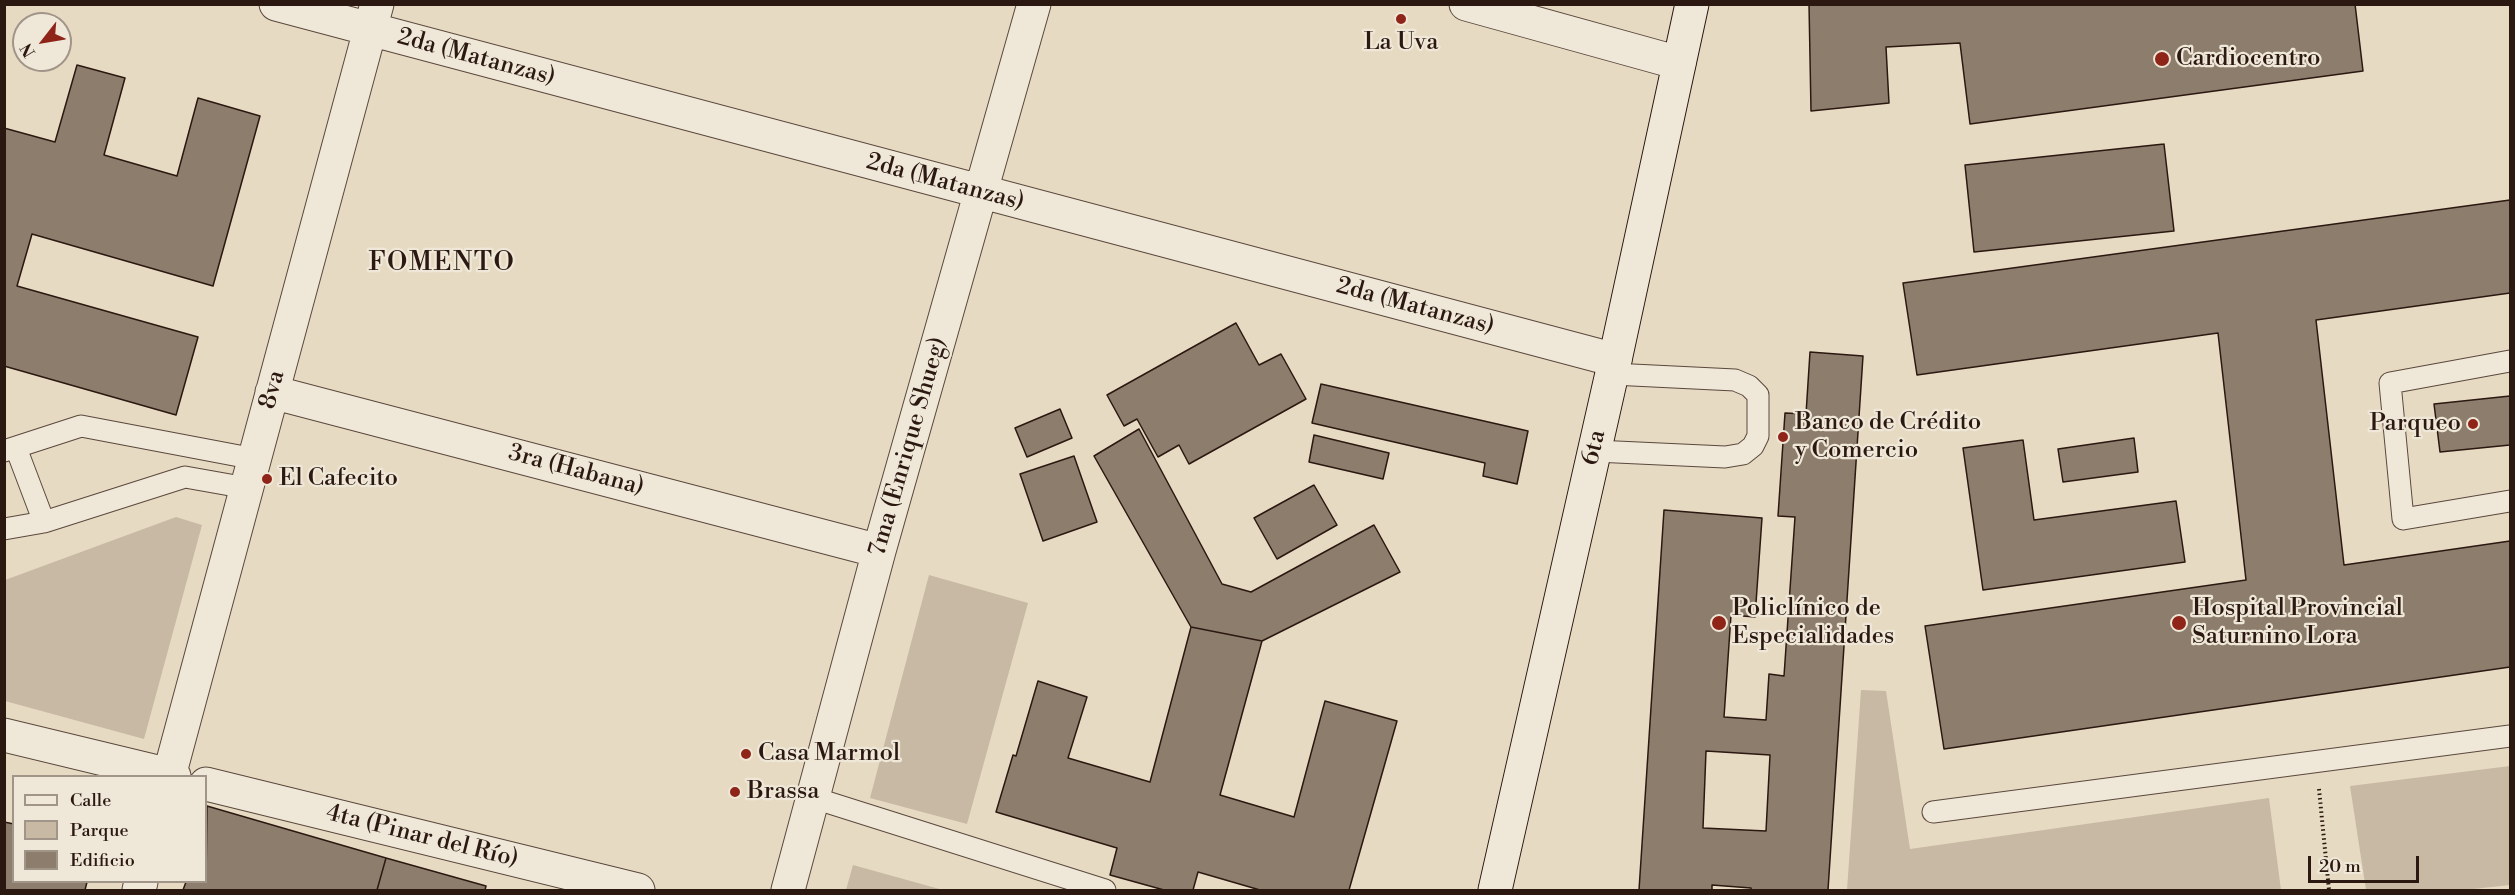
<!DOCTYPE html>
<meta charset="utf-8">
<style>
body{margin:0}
#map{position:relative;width:2515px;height:895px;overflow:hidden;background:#e7dac2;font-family:"Libre Bodoni",serif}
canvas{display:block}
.frame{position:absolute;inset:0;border:6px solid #2b1811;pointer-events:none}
.legend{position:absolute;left:12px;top:775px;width:195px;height:108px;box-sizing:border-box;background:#efe7d7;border:2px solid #a19488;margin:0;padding:8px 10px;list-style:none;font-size:18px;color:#2b1811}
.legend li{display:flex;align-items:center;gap:12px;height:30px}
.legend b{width:30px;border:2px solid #a19488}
.north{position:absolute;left:12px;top:12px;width:60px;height:60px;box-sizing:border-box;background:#efe7d7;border:2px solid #a19488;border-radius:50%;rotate:239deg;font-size:16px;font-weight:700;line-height:24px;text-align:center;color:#2b1811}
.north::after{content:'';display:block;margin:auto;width:21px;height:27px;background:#8f2418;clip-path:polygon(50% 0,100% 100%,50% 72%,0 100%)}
.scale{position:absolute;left:2308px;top:856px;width:111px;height:27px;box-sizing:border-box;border:3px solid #2b1811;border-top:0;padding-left:8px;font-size:18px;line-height:21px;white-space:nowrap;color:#2b1811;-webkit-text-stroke:4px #efe7d7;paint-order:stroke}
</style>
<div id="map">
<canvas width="2515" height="895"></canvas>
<div class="frame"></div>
<ul class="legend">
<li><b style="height:8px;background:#efe7d7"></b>Calle</li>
<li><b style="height:16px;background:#c7b9a4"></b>Parque</li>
<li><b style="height:16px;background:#8d7d6d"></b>Edificio</li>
</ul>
<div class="north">N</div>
<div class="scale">20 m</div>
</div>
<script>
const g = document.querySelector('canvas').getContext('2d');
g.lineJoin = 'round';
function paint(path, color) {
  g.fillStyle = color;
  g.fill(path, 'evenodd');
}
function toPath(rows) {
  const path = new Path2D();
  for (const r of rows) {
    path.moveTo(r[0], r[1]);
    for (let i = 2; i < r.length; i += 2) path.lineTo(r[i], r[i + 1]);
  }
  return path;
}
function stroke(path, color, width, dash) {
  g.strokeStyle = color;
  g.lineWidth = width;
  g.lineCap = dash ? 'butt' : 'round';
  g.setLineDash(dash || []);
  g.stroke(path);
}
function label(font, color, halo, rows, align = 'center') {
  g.font = font + ' "Libre Bodoni",serif';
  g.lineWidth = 4.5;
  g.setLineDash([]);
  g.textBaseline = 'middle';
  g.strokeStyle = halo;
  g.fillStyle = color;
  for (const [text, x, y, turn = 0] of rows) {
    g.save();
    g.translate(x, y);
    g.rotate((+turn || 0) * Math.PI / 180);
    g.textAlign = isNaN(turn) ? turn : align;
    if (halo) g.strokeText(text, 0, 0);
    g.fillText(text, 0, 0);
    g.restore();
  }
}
const green = toPath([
 [176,517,202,525,144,739,5,701,5,580],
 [929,575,1028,603,967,824,870,798],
 [1861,690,1886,691,1910,849,2269,798,2281,890,1847,890],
 [2510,766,2510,885,2464,890,2366,890,2350,786],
 [853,865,943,890,846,890]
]);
const building = toPath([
 [1809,4,2355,4,2363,71,1970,124,1960,43,1886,47,1889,103,1811,111,1809,4],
 [77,65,125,78,104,155,177,176,198,98,260,116,213,286,32,234,17,286,198,337,176,415,4,366,4,128,55,142,77,65],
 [2164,144,2174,231,1974,252,1965,165,2164,144],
 [2510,200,2510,293,2316,320,2344,565,2510,541,2510,667,1944,749,1925,626,2246,580,2218,333,1917,375,1903,283,2510,200],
 [1236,323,1259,365,1281,354,1306,399,1189,464,1179,445,1158,457,1137,419,1124,426,1107,395,1236,323],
 [1810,352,1863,356,1828,890,1751,890,1751,888,1712,885,1712,890,1639,890,1664,510,1762,518,1755,617,1731,615,1724,717,1766,720,1769,674,1784,676,1795,517,1778,516,1785,413,1806,414,1810,352],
 [1706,751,1770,755,1766,831,1703,828,1706,751],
 [1321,384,1528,431,1517,484,1483,476,1485,463,1312,423,1321,384],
 [2510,396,2510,445,2440,452,2434,404,2510,396],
 [1060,409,1072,438,1027,457,1015,428,1060,409],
 [1139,429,1222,584,1251,592,1374,525,1400,572,1262,641,1191,627,1094,456,1139,429],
 [1314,435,1389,453,1383,479,1309,462,1314,435],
 [2134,438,2138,472,2063,482,2058,449,2134,438],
 [2023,440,2034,520,2176,501,2185,562,1983,590,1963,448,2023,440],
 [1074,456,1097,522,1043,541,1020,474,1074,456],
 [1314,485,1337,525,1277,559,1254,518,1314,485],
 [1191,627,1262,641,1220,795,1294,817,1325,701,1397,721,1349,890,1260,890,1198,872,1193,890,1164,890,1110,875,1117,848,996,812,1013,755,1016,756,1038,681,1087,697,1068,758,1150,782,1191,627],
 [207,806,386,858,377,890,183,890,186,882,206,882,207,806],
 [4,822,14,824,14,882,87,882,85,890,4,890,4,822],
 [386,858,486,886,485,890,377,890,386,858]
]);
const path = toPath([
 [2319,789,2329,890]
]);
const lane = toPath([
 [2510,361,2390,383,2403,519,2510,501],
 [16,448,44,522],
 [4,451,81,426,255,459],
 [1595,451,1725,457,1743,454,1753,446,1758,436,1758,395,1749,386,1735,380,1612,374],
 [4,529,44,522,185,477,247,488],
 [814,798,1105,890],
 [1933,812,2510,736]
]);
const street = toPath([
 [276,4,1615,360],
 [1466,4,1679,63],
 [272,392,879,551],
 [4,735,174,776],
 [169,776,377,4],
 [206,784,638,890],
 [139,890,141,882],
 [788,890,879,551,1034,4]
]);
const secondary = toPath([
 [1495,890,1615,360,1692,4]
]);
const markers = [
 [1401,19,6,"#8f2418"],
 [2162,59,8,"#8f2418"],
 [2473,424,6,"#8f2418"],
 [1783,437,6,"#8f2418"],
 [267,479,6,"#8f2418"],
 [1719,623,8,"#8f2418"],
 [2179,623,8,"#8f2418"],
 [746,754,6,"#8f2418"],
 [735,792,6,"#8f2418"]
];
const poiNames = [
 ["La Uva",1401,43,"center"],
 ["Cardiocentro",2176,59],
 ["Banco de Crédito",1795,423],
 ["y Comercio",1795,451],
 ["Parqueo",2461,424,"right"],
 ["El Cafecito",279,479],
 ["Policlínico de",1732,609],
 ["Especialidades",1732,637],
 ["Hospital Provincial",2192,609],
 ["Saturnino Lora",2192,637],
 ["Casa Marmol",758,754],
 ["Brassa",747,792]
];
const streetNames = [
 ["2da (Matanzas)",476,58,15],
 ["2da (Matanzas)",945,183,15],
 ["2da (Matanzas)",1415,307,15],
 ["8va",273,390,-75],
 ["7ma (Enrique Shueg)",909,447,-74],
 ["6ta",1595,448,-77],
 ["3ra (Habana)",576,471,15],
 ["4ta (Pinar del Río)",422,837,14]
];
const neighbourhoodNames = [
 ["FOMENTO",442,264]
];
paint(green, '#c7b9a4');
paint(building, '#8d7d6d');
stroke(building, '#2b1811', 1.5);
stroke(lane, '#5a483d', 23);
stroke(street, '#5a483d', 35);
stroke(secondary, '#2b1811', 35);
stroke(path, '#2b1811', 4, [1.5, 3]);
stroke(lane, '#efe7d7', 21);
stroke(street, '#efe7d7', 33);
stroke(secondary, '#efe7d7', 33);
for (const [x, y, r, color] of markers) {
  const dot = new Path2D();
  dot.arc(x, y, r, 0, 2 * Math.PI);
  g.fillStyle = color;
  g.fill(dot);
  stroke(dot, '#efe7d7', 2);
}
label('24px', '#2b1811', '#efe7d7', poiNames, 'left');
label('24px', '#2b1811', '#efe7d7', streetNames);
g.letterSpacing = '1.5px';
label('26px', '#2b1811', '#efe7d7', neighbourhoodNames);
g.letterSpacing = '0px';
</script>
